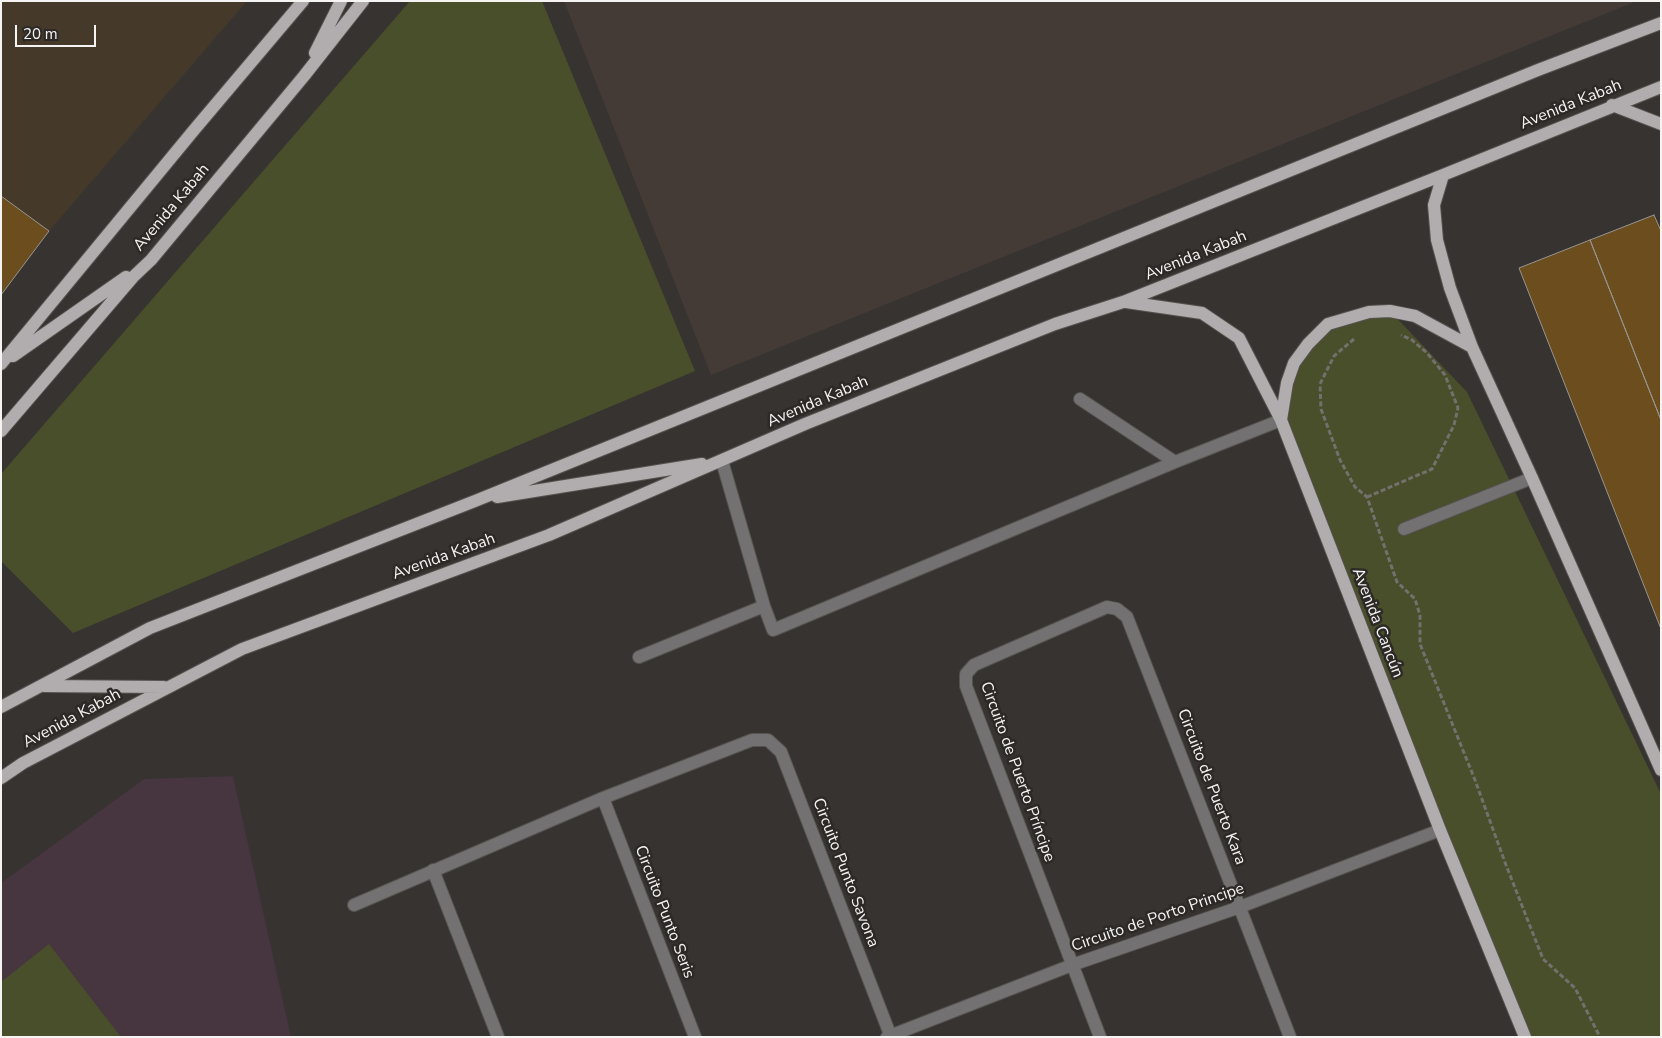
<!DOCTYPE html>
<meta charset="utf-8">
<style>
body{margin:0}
#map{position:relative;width:1662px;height:1038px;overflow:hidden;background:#363331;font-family:"Nunito Sans",sans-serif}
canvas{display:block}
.frame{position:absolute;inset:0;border:2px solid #f6f4f3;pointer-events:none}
.scale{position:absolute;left:15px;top:25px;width:81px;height:22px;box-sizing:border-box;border:2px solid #f6f4f3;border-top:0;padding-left:6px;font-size:15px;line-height:18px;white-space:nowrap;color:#f6f4f3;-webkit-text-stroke:4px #2c2927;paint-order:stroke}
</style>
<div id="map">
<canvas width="1662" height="1038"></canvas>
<div class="frame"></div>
<div class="scale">20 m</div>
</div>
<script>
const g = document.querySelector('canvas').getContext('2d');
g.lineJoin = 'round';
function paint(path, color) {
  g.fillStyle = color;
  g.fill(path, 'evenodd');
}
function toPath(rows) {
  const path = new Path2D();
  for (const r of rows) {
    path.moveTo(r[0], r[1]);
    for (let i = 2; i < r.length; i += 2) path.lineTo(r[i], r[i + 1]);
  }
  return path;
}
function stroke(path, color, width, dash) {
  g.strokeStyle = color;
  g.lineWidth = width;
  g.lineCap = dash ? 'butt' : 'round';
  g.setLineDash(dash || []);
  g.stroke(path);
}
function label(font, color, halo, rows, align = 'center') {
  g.font = font + ' "Nunito Sans",sans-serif';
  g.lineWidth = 5;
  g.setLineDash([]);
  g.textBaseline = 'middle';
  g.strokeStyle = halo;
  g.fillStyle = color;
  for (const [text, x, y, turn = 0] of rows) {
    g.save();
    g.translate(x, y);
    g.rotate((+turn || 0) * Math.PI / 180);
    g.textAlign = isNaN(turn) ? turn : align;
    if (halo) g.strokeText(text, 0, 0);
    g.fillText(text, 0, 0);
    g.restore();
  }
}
const commercial = toPath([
 [1,1,247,1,1,287]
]);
const built = toPath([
 [564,1,1637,1,711,375]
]);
const education = toPath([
 [233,776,291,1037,1,1037,1,883,144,779]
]);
const green = toPath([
 [410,1,542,1,695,371,73,633,1,561,1,474],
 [1390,311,1467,392,1661,794,1661,1037,1527,1037,1281,420,1294,363,1320,333],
 [49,944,121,1037,1,1037,1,982]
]);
const building = toPath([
 [1,196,49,231,1,295,1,196],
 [1654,215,1661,231,1661,420,1590,240,1654,215],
 [1590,240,1661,420,1661,629,1519,268,1590,240]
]);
const path = toPath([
 [1354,339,1334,356,1320,384,1321,409,1340,460,1355,487,1367,497,1397,582,1415,599,1420,615,1420,644,1475,780,1506,865,1543,959,1575,988,1600,1037],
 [1367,497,1432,469,1454,425,1458,408,1445,375,1427,353,1412,340,1401,335]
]);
const service = toPath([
 [1080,399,1175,462,1281,420],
 [722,461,764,606,773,630,1175,462],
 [1404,529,1532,478],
 [639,657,764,606]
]);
const minor = toPath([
 [603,798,695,1037],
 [433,870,498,1037],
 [354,905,603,798,752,740,768,740,781,752,891,1037],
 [887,1037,1072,965,1240,907,1440,830],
 [1100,1037,966,686,966,674,974,665,1107,607,1117,609,1127,617,1290,1037]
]);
const primary = toPath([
 [315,53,341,1],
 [1612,105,1661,124],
 [1443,175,1434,205,1437,240,1450,288,1472,347,1532,478,1661,770],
 [1126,302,1202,313,1239,338,1281,420,1440,830,1525,1037],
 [13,356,126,277],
 [1,364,194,130,303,1],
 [1281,420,1287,383,1294,363,1308,344,1328,324,1369,312,1390,311,1415,316,1472,347],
 [1,431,133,277,151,260,304,76,363,1],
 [497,497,702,464],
 [44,686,164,687],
 [1,707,150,628,475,501,1538,70,1661,23],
 [1,778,23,763,242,649,549,535,805,424,1055,324,1123,302,1443,175,1661,87]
]);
const streetNames = [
 ["Avenida Kabah",1571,105,-22],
 ["Avenida Kabah",172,208,-50],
 ["Avenida Kabah",1196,256,-22],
 ["Avenida Kabah",818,402,-23],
 ["Avenida Kabah",444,557,-20],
 ["Avenida Cancún",1377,623,69],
 ["Avenida Kabah",72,719,-28],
 ["Circuito de Puerto Príncipe",1017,772,70],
 ["Circuito de Puerto Kara",1211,787,69],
 ["Circuito Punto Savona",845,873,69],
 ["Circuito Punto Seris",664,912,69],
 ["Circuito de Porto Principe",1158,918,-19]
];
paint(commercial, '#45392a');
paint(built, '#443b36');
paint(education, '#47353f');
paint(green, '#484f2a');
paint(building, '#6c4d1e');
stroke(building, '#979592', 1);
stroke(service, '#555250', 14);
stroke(minor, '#555250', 14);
stroke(primary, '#555250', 14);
stroke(path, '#73706e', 3, [5, 2.5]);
stroke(service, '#737171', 12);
stroke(minor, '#737171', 12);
stroke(primary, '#b1adae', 12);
label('16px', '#f6f4f3', '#2c2927', streetNames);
</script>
